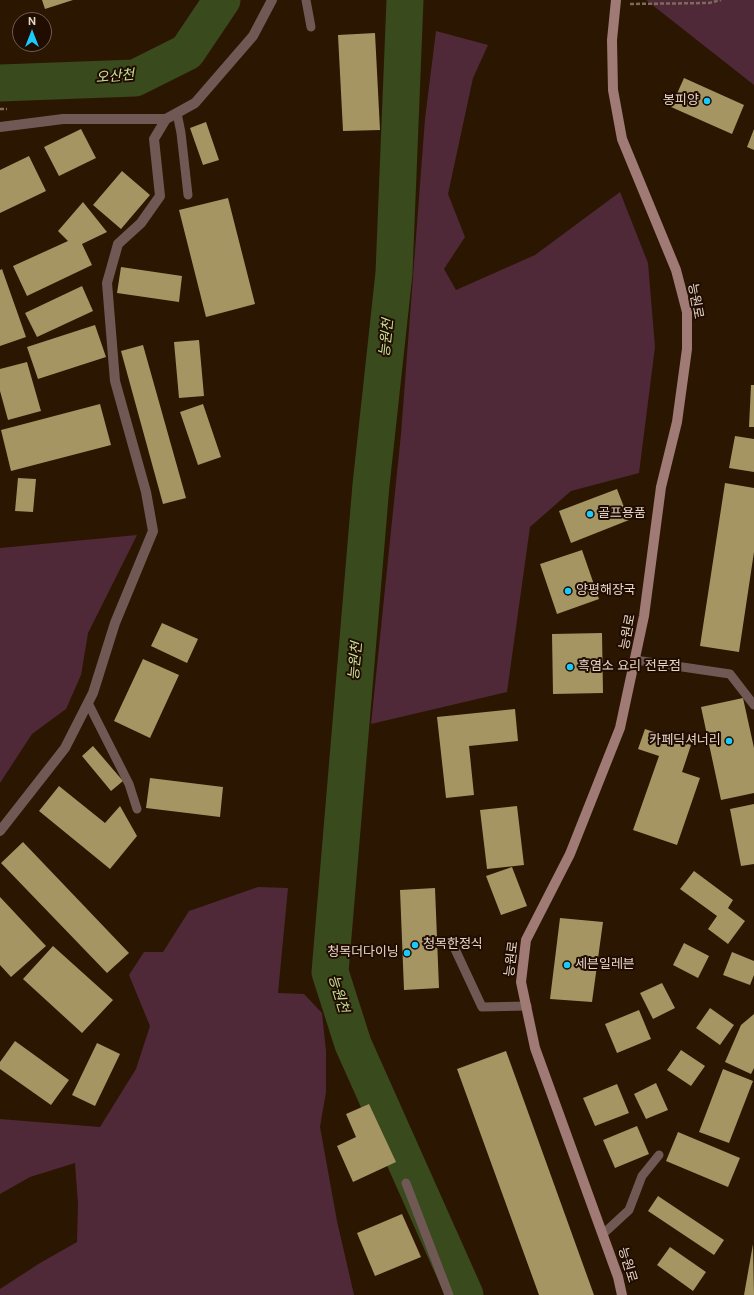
<!DOCTYPE html>
<meta charset="utf-8">
<style>
body{margin:0}
#map{position:relative;width:754px;height:1295px;overflow:hidden;background:#2b1602;font-family:"DM Sans",sans-serif}
canvas{display:block}
.north{position:absolute;left:12px;top:12px;width:40px;height:40px;box-sizing:border-box;background:#210c00;border:1px solid #6f5d50;border-radius:50%;rotate:0deg;font-size:11px;font-weight:700;line-height:16px;text-align:center;color:#e5d6c9}
.north::after{content:'';display:block;margin:auto;width:14px;height:18px;background:#1acafc;clip-path:polygon(50% 0,100% 100%,50% 72%,0 100%)}
</style>
<div id="map">
<canvas width="754" height="1295"></canvas>
<div class="north">N</div>
</div>
<script>
const g = document.querySelector('canvas').getContext('2d');
g.lineJoin = 'round';
function paint(path, color) {
  g.fillStyle = color;
  g.fill(path, 'evenodd');
}
function toPath(rows) {
  const path = new Path2D();
  for (const r of rows) {
    path.moveTo(r[0], r[1]);
    for (let i = 2; i < r.length; i += 2) path.lineTo(r[i], r[i + 1]);
  }
  return path;
}
function stroke(path, color, width, dash) {
  g.strokeStyle = color;
  g.lineWidth = width;
  g.lineCap = dash ? 'butt' : 'round';
  g.setLineDash(dash || []);
  g.stroke(path);
}
function label(font, color, halo, rows, align = 'center') {
  g.font = font + ' "DM Sans","Noto Sans KR",sans-serif';
  g.lineWidth = 4;
  g.setLineDash([]);
  g.textBaseline = 'middle';
  g.strokeStyle = halo;
  g.fillStyle = color;
  for (const [text, x, y, turn = 0] of rows) {
    g.save();
    g.translate(x, y);
    g.rotate((+turn || 0) * Math.PI / 180);
    g.textAlign = isNaN(turn) ? turn : align;
    if (halo) g.strokeText(text, 0, 0);
    g.fillText(text, 0, 0);
    g.restore();
  }
}
const green = toPath([
 [646,0,754,0,754,85],
 [436,31,488,45,473,78,448,194,465,237,444,269,456,290,535,255,620,192,648,263,655,347,639,473,571,491,530,527,507,692,371,724,401,434,425,119],
 [137,535,88,633,81,675,66,709,32,734,0,783,0,548],
 [258,887,288,888,278,993,304,994,322,1013,326,1051,326,1092,320,1127,337,1221,354,1295,0,1295,0,1289,40,1263,77,1242,78,1204,75,1163,30,1177,0,1194,0,1119,100,1127,136,1069,150,1026,129,975,144,952,163,952,189,911]
]);
const river = toPath([
 [405,0,394,273,371,485,330,972,353,1044,465,1295],
 [0,83,135,78,187,52,222,0]
]);
const building = toPath([
 [42,0,73,0,45,9],
 [375,33,380,130,343,131,338,35],
 [684,78,744,105,732,134,671,107],
 [206,122,219,160,203,165,190,128],
 [81,129,96,158,59,176,44,147],
 [754,129,754,150,747,147],
 [29,156,46,191,0,213,0,170],
 [122,171,150,195,121,229,93,205],
 [228,198,255,304,206,317,179,210],
 [83,202,107,232,82,244,92,265,27,296,13,266,68,241,58,231],
 [121,267,182,276,179,302,117,293],
 [2,269,26,337,0,346,0,270],
 [82,286,93,311,37,337,25,313],
 [95,325,106,357,38,379,27,347],
 [199,340,204,396,179,398,174,342],
 [143,345,186,498,163,504,121,351],
 [27,362,41,411,8,420,0,391,0,369],
 [751,385,754,385,754,427,749,427],
 [100,404,111,445,11,471,1,430],
 [203,404,221,457,198,465,180,412],
 [735,436,754,439,754,472,729,468],
 [18,478,36,479,33,512,15,511],
 [725,483,754,488,754,552,739,652,700,646],
 [617,489,629,520,571,543,559,511],
 [582,550,599,599,557,614,540,564],
 [162,623,198,639,187,663,151,646],
 [602,633,603,693,553,694,552,634],
 [143,659,179,675,150,738,114,721],
 [743,698,754,748,754,793,721,800,701,707],
 [515,709,518,741,469,746,474,795,446,798,437,717],
 [645,729,691,745,682,772,700,778,677,845,633,830,659,756,638,749],
 [93,746,123,781,111,791,82,756],
 [150,778,223,787,220,817,146,808],
 [59,786,105,823,120,806,137,836,110,869,39,811],
 [754,804,754,864,741,866,730,809],
 [517,806,524,865,487,869,480,810],
 [23,842,129,953,107,973,1,863],
 [512,867,527,906,501,915,486,876],
 [694,871,733,900,728,908,745,921,728,944,708,929,717,916,680,889],
 [435,888,439,988,404,990,400,890],
 [0,897,46,946,11,977,0,965],
 [560,918,603,922,592,1002,550,999],
 [684,943,709,956,698,978,673,965],
 [53,946,113,1000,82,1033,23,979],
 [732,952,754,961,754,975,750,985,723,975],
 [662,983,675,1008,653,1019,640,993],
 [710,1008,734,1025,720,1045,696,1028],
 [639,1010,651,1039,617,1053,605,1024],
 [754,1014,754,1068,751,1074,725,1062,741,1025],
 [15,1041,69,1080,51,1105,0,1069,0,1062],
 [97,1043,120,1054,95,1106,72,1095],
 [681,1050,705,1066,691,1086,667,1070],
 [506,1051,594,1295,539,1295,457,1069],
 [723,1069,753,1081,729,1143,699,1132],
 [656,1083,668,1110,646,1119,634,1094],
 [617,1084,629,1113,595,1126,583,1098],
 [369,1104,396,1162,353,1182,337,1146,356,1137,346,1114],
 [637,1126,649,1154,615,1168,603,1140],
 [678,1132,740,1158,728,1187,666,1161],
 [658,1196,724,1240,714,1255,648,1211],
 [402,1214,421,1257,375,1276,357,1233],
 [753,1244,754,1295,744,1295],
 [670,1247,706,1272,693,1291,657,1265]
]);
const path = toPath([
 [630,4,709,3,721,0],
 [0,109,7,109]
]);
const lane = toPath([
 [306,0,311,27],
 [177,113,181,133,188,195],
 [635,660,730,674,754,705],
 [88,703,129,784,137,809],
 [454,947,482,1007,527,1006],
 [406,1183,449,1295],
 [603,1234,629,1210,642,1176,659,1155]
]);
const street = toPath([
 [0,127,63,119,166,119,195,103,253,36,272,0],
 [0,831,65,748,93,693,115,623,153,531,146,492,115,381,107,283,118,244,141,223,160,196,154,139,166,119]
]);
const secondary = toPath([
 [616,0,612,40,613,90,622,139,676,270,687,312,687,349,677,422,661,487,644,616,620,728,570,854,526,940,521,982,535,1048,618,1277,622,1295]
]);
const markers = [
 [707,101,4,"#1acafc"],
 [590,514,4,"#1acafc"],
 [568,591,4,"#1acafc"],
 [570,667,4,"#1acafc"],
 [729,741,4,"#1acafc"],
 [415,945,4,"#1acafc"],
 [407,953,4,"#1acafc"],
 [567,965,4,"#1acafc"]
];
const poiNames = [
 ["봉피양",699,101,"right"],
 ["골프용품",598,514],
 ["양평해장국",576,591],
 ["흑염소 요리 전문점",578,667],
 ["카페딕셔너리",721,741,"right"],
 ["청목한정식",423,945],
 ["청목더다이닝",399,953,"right"],
 ["세븐일레븐",575,965]
];
const streetNames = [
 ["능원로",695,301,80],
 ["능원로",628,632,-79],
 ["능원로",512,959,-83],
 ["능원로",627,1265,73]
];
const waterNames = [
 ["오산천",115,77,-5],
 ["능원천",387,338,-84],
 ["능원천",356,661,-85],
 ["능원천",338,994,73]
];
paint(green, '#4f2938');
stroke(river, '#394a1d', 37);
paint(building, '#a59562');
stroke(path, '#7d6a59', 2.5, [4, 2]);
stroke(lane, '#705854', 9);
stroke(street, '#705854', 10);
stroke(secondary, '#a07a75', 10);
for (const [x, y, r, color] of markers) {
  const dot = new Path2D();
  dot.arc(x, y, r, 0, 2 * Math.PI);
  g.fillStyle = color;
  g.fill(dot);
  stroke(dot, '#210c00', 1.5);
}
label('13px', '#e5d6c9', '#210c00', poiNames, 'left');
label('13px', '#e5d6c9', '#210c00', streetNames);
label('italic 14px', '#c5e39a', '#210c00', waterNames);
</script>
